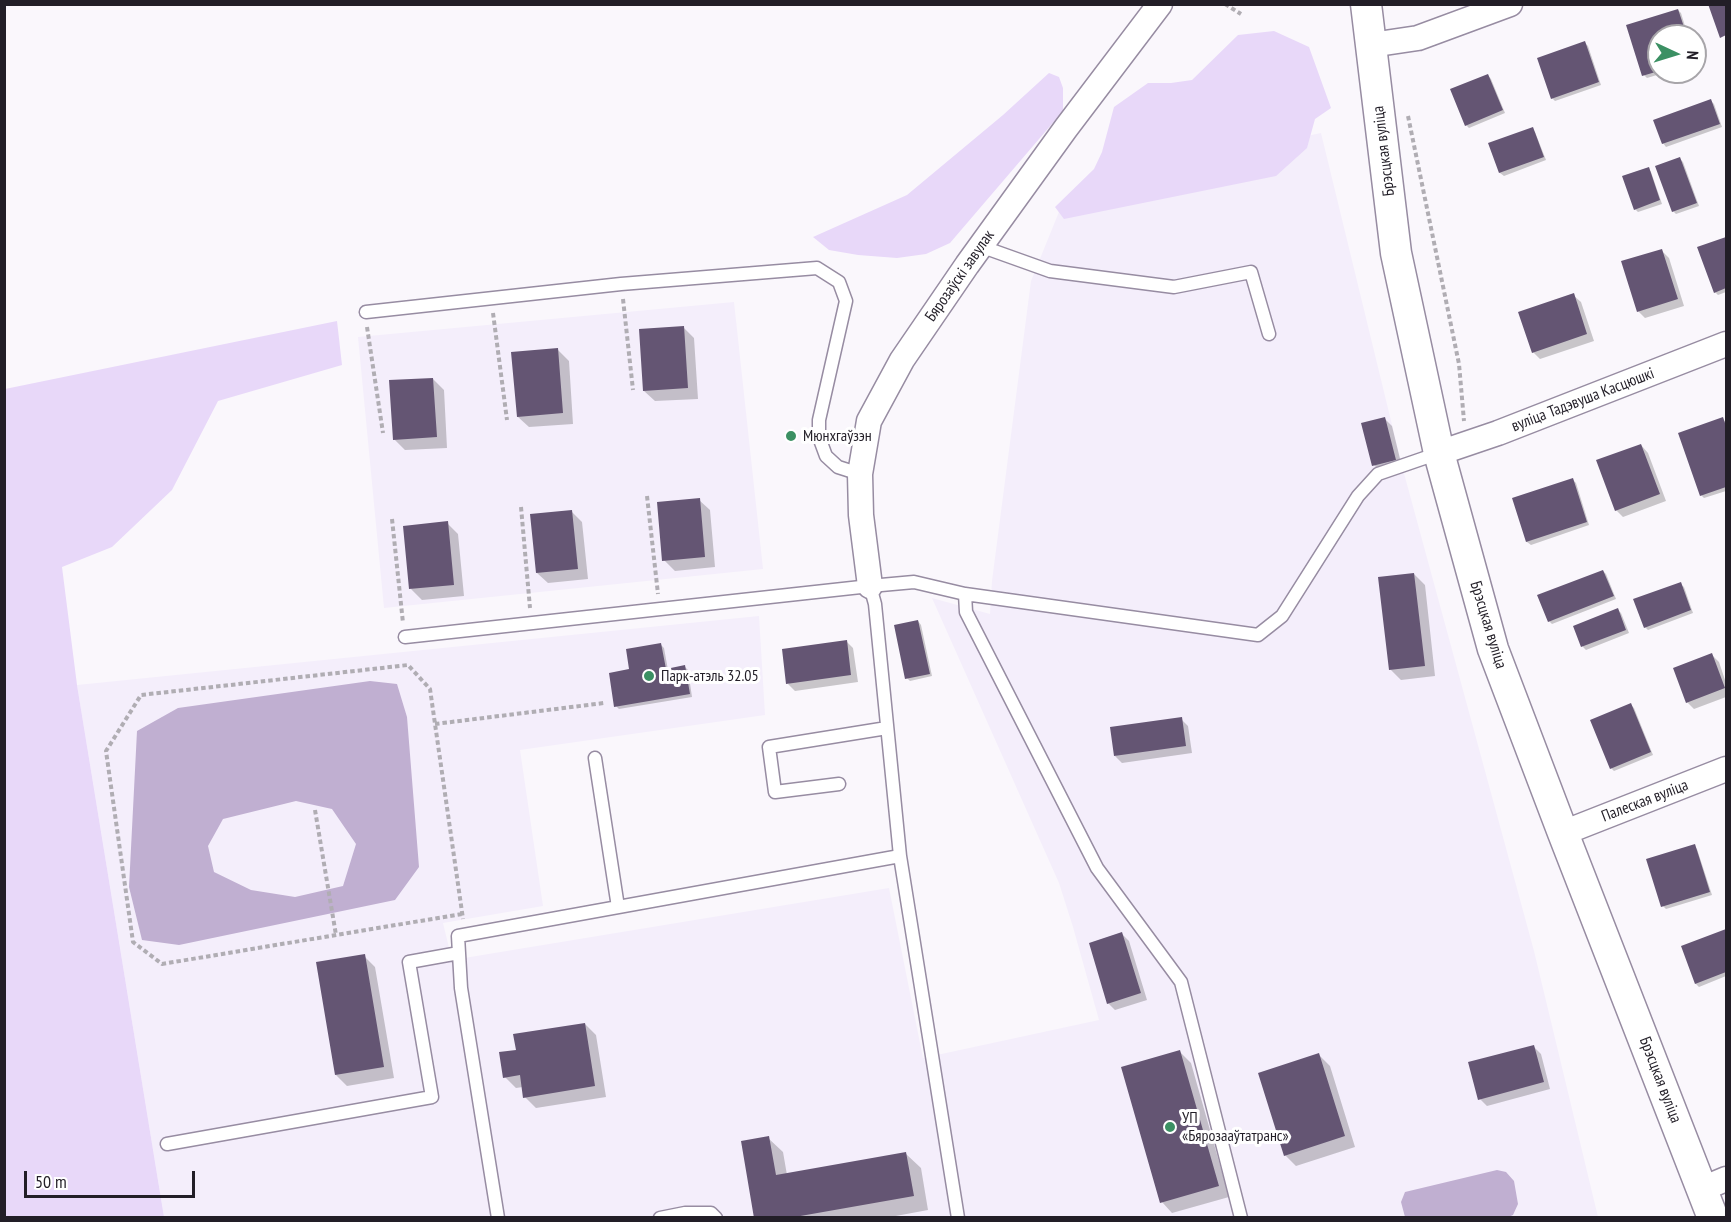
<!DOCTYPE html>
<meta charset="utf-8">
<style>
body{margin:0}
#map{position:relative;width:1731px;height:1222px;overflow:hidden;background:#faf7fc;font-family:"PT Sans Narrow",sans-serif}
canvas{display:block}
.frame{position:absolute;inset:0;border:6px solid #221e27;pointer-events:none}
.north{position:absolute;left:1647px;top:24px;width:60px;height:60px;box-sizing:border-box;background:#fff;border:2px solid #a7a5a9;border-radius:50%;rotate:94deg;font-size:16px;font-weight:700;line-height:24px;text-align:center;color:#221e27}
.north::after{content:'';display:block;margin:auto;width:21px;height:27px;background:#3b9063;clip-path:polygon(50% 0,100% 100%,50% 72%,0 100%)}
.scale{position:absolute;left:24px;top:1171px;width:171px;height:27px;box-sizing:border-box;border:3px solid #221e27;border-top:0;padding-left:8px;font-size:18px;line-height:21px;white-space:nowrap;color:#221e27;-webkit-text-stroke:4px #fff;paint-order:stroke}
</style>
<div id="map">
<canvas width="1731" height="1222"></canvas>
<div class="frame"></div>
<div class="north">N</div>
<div class="scale">50 m</div>
</div>
<script>
const g = document.querySelector('canvas').getContext('2d');
g.lineJoin = 'round';
function paint(path, color) {
  g.fillStyle = color;
  g.fill(path, 'evenodd');
}
function toPath(rows) {
  const path = new Path2D();
  for (const r of rows) {
    path.moveTo(r[0], r[1]);
    for (let i = 2; i < r.length; i += 2) path.lineTo(r[i], r[i + 1]);
  }
  return path;
}
function stroke(path, color, width, dash) {
  g.strokeStyle = color;
  g.lineWidth = width;
  g.lineCap = dash ? 'butt' : 'round';
  g.setLineDash(dash || []);
  g.stroke(path);
}
function label(font, color, halo, rows, align = 'center') {
  g.font = font + ' "PT Sans Narrow",sans-serif';
  g.lineWidth = 6;
  g.setLineDash([]);
  g.textBaseline = 'middle';
  g.strokeStyle = halo;
  g.fillStyle = color;
  for (const [text, x, y, turn = 0] of rows) {
    g.save();
    g.translate(x, y);
    g.rotate((+turn || 0) * Math.PI / 180);
    g.textAlign = isNaN(turn) ? turn : align;
    if (halo) g.strokeText(text, 0, 0);
    g.fillText(text, 0, 0);
    g.restore();
  }
}
const built = toPath([
 [1321,133,1402,466,1534,951,1598,1217,164,1217,77,685,759,616,765,715,520,750,543,906,443,923,452,960,889,888,923,1058,1099,1020,1073,927,1059,883,932,598,990,614,992,581,1031,281,1065,197,1213,156],
 [734,302,763,569,384,608,358,337]
]);
const green = toPath([
 [1274,31,1309,47,1331,108,1315,119,1307,148,1276,176,1064,219,1055,207,1094,169,1102,152,1114,107,1148,83,1171,83,1192,80,1238,35],
 [1049,73,1059,77,1063,88,1063,111,950,243,926,254,897,258,858,255,829,250,813,237,907,195,1003,115],
 [337,321,342,365,218,401,172,490,112,547,62,567,77,685,164,1217,5,1217,5,389]
]);
const water = toPath([
 [370,681,397,684,407,717,419,867,395,900,179,945,142,940,129,887,137,731,178,708],
 [296,801,332,809,356,844,343,886,295,897,251,890,214,872,208,846,223,819],
 [1497,1170,1506,1172,1514,1181,1518,1204,1513,1215,1506,1218,1405,1217,1401,1202,1405,1192]
]);
const shadow = toPath([
 [1678,10,1681,13,1688,36,1659,36,1659,72,1667,72,1647,78,1644,75,1628,26],
 [1585,43,1588,46,1601,85,1555,101,1552,98],
 [1488,75,1491,79,1505,113,1469,128,1466,125],
 [1711,101,1714,104,1722,127,1666,147,1663,143],
 [1532,129,1535,132,1546,160,1504,176,1500,173,1490,144],
 [1680,159,1683,162,1699,206,1676,214,1673,211],
 [1648,168,1651,172,1662,204,1638,212,1635,209],
 [1726,239,1726,292,1718,295,1715,292,1699,248],
 [1662,251,1669,258,1684,306,1645,318,1638,311],
 [1573,295,1581,302,1594,341,1540,359,1533,352],
 [683,327,694,338,698,399,655,401,644,391],
 [558,350,569,361,573,424,529,427,518,417],
 [433,379,444,390,447,448,405,450,394,439],
 [1385,419,1392,426,1402,467,1381,472,1374,465],
 [1723,419,1726,423,1726,491,1704,498,1701,495],
 [1641,445,1648,453,1666,501,1623,517,1616,510],
 [1573,480,1576,483,1589,525,1531,545,1527,542,1514,499],
 [699,500,710,510,715,567,675,571,664,560],
 [571,511,582,522,588,579,548,583,537,573],
 [447,523,458,534,464,596,422,600,411,589],
 [1603,571,1606,574,1616,599,1552,624,1549,621],
 [1414,574,1425,585,1435,676,1401,680,1390,669],
 [1680,584,1684,587,1693,613,1648,630,1645,627],
 [1618,610,1621,613,1629,633,1586,650,1583,647,1575,627],
 [918,621,921,625,932,676,910,681,907,678],
 [846,641,853,648,858,682,795,691,788,684],
 [661,645,664,648,668,670,685,667,688,670,692,697,619,709,616,706,631,671],
 [1712,655,1719,662,1726,683,1726,697,1694,709,1687,702],
 [1631,705,1634,708,1653,755,1614,771,1611,768],
 [1181,719,1188,726,1192,753,1122,763,1115,756],
 [1694,846,1697,849,1712,895,1666,909,1663,906],
 [1726,930,1726,976,1699,987,1696,984,1683,947],
 [1122,934,1129,941,1147,1000,1115,1010,1108,1003],
 [364,956,375,967,394,1078,347,1086,336,1075],
 [585,1024,596,1035,606,1097,536,1108,525,1097,523,1087,516,1088,505,1077,517,1051],
 [1534,1047,1541,1054,1550,1089,1487,1106,1480,1099],
 [1180,1052,1191,1063,1229,1197,1172,1213,1162,1202],
 [1319,1055,1330,1066,1355,1147,1296,1166,1285,1155],
 [768,1138,783,1152,787,1175,906,1154,921,1168,928,1210,885,1218,755,1218]
]);
const building = toPath([
 [1708,4,1726,4,1726,35,1720,38],
 [1678,9,1687,36,1659,36,1659,71,1642,76,1626,25],
 [1585,41,1599,82,1551,99,1537,58],
 [1488,74,1503,110,1465,126,1450,89],
 [1711,99,1720,124,1662,144,1653,120],
 [1533,127,1544,157,1499,173,1488,143],
 [1680,157,1697,203,1672,212,1655,166],
 [1649,167,1660,200,1634,210,1622,176],
 [1726,237,1726,288,1714,293,1697,247],
 [1662,249,1678,299,1637,312,1621,261],
 [1574,293,1587,334,1532,353,1518,312],
 [684,326,688,388,643,391,639,329],
 [558,348,563,413,517,417,511,352],
 [433,378,437,437,393,440,389,380],
 [1385,417,1396,460,1372,466,1361,423],
 [1723,417,1726,426,1726,487,1700,496,1678,433],
 [1641,444,1660,494,1615,511,1596,460],
 [1573,478,1587,522,1526,542,1512,498],
 [700,498,705,557,662,561,657,502],
 [572,510,578,569,536,573,530,514],
 [448,521,454,585,409,589,403,526],
 [1603,570,1614,596,1548,622,1537,595],
 [1414,573,1425,666,1389,670,1378,577],
 [1681,582,1691,610,1644,628,1633,599],
 [1618,608,1626,630,1581,647,1573,626],
 [918,620,930,674,905,679,894,625],
 [847,640,851,675,786,684,782,649],
 [661,643,666,669,685,665,690,694,614,707,609,673,629,669,626,649],
 [1712,653,1725,688,1686,703,1673,668],
 [1631,703,1651,752,1610,769,1590,720],
 [1182,717,1186,746,1114,756,1110,727],
 [1695,844,1710,892,1661,907,1646,859],
 [1726,929,1726,972,1695,984,1681,946],
 [1122,932,1141,993,1107,1004,1089,943],
 [365,954,384,1067,335,1075,316,962],
 [585,1023,595,1086,523,1098,520,1075,503,1078,499,1052,516,1050,513,1034],
 [1534,1045,1544,1082,1478,1100,1468,1062],
 [1180,1050,1219,1186,1160,1203,1121,1067],
 [1319,1053,1345,1136,1284,1156,1258,1073],
 [769,1136,776,1175,906,1152,914,1196,789,1218,754,1218,741,1141]
]);
const path = toPath([
 [1225,4,1241,14],
 [1408,116,1459,364,1464,421],
 [623,299,633,390],
 [493,313,507,420],
 [367,327,383,433],
 [647,496,658,594],
 [521,507,530,608],
 [392,519,403,623],
 [435,724,604,703],
 [315,810,336,935],
 [462,914,162,964,133,942,106,751,141,695,408,665,430,689,463,919]
]);
const service = toPath([
 [980,246,1050,271,1174,287,1251,272,1269,334],
 [366,312,621,284,817,268,839,282,846,301,819,420,819,437,826,456,838,467,860,474],
 [870,586,875,604,900,856,958,1218],
 [965,594,1258,635,1282,616,1358,496,1378,474,1439,453],
 [405,637,870,586,914,582,965,594,966,612,1097,868,1181,982,1241,1218],
 [595,758,618,907],
 [839,784,775,792,769,747,887,728],
 [167,1144,432,1097,409,962,459,953],
 [498,1218,461,988,458,936,900,856],
 [660,1218,685,1213,711,1213,716,1218]
]);
const minor = toPath([
 [1371,45,1418,38,1510,4],
 [1439,453,1498,433,1726,344],
 [870,586,861,515,860,474,869,421,902,360,967,265,1066,128,1160,4],
 [1563,833,1726,769],
 [1702,1189,1726,1179]
]);
const tertiary = toPath([
 [1366,4,1396,253,1439,453,1493,649,1563,833,1713,1218]
]);
const markers = [
 [791,436,6,"#3b9063"],
 [649,676,6,"#3b9063"],
 [1170,1127,6,"#3b9063"]
];
const streetNames = [
 ["Брэсцкая вуліца",1384,151,-97],
 ["Бярозаўскі завулак",960,276,-55],
 ["вуліца Тадэвуша Касцюшкі",1583,400,-21],
 ["Брэсцкая вуліца",1488,625,73],
 ["Палеская вуліца",1645,801,-21],
 ["Брэсцкая вуліца",1660,1080,69]
];
const poiNames = [
 ["Мюнхгаўзэн",803,436],
 ["Парк-атэль 32.05",661,676],
 ["УП",1182,1118],
 ["«Бярозааўтатранс»",1182,1136]
];
paint(built, '#f4eefb');
paint(green, '#e8d8f9');
paint(water, '#c0afd1');
paint(shadow, '#0003');
paint(building, '#645573');
stroke(service, '#978ca2', 15);
stroke(minor, '#978ca2', 27);
stroke(tertiary, '#978ca2', 33);
stroke(path, '#b0adb3', 4, [4.5, 3]);
stroke(service, '#fff', 12);
stroke(minor, '#fff', 24);
stroke(tertiary, '#fff', 30);
for (const [x, y, r, color] of markers) {
  const dot = new Path2D();
  dot.arc(x, y, r, 0, 2 * Math.PI);
  g.fillStyle = color;
  g.fill(dot);
  stroke(dot, '#fff', 2);
}
label('16px', '#221e27', '#fff', streetNames);
label('16px', '#221e27', '#fff', poiNames, 'left');
</script>
